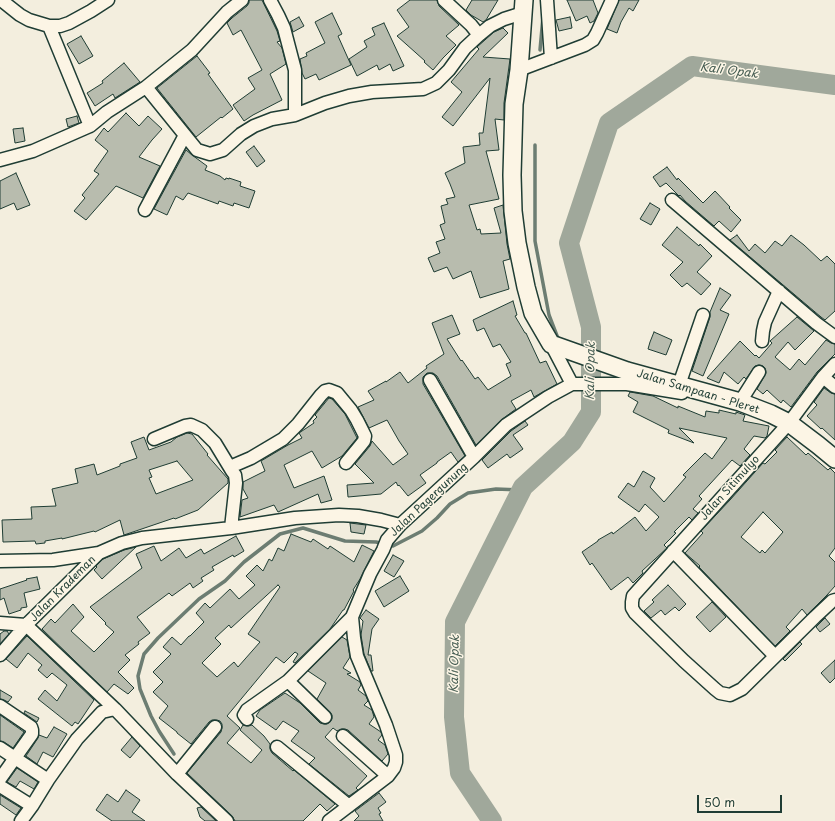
<!DOCTYPE html>
<style>
body{margin:0}
#map{position:relative;width:835px;height:821px;overflow:hidden;background:#f3eede;font-family:"Playpen Sans",sans-serif}
canvas{display:block}
.scale{position:absolute;left:697px;top:795px;width:85px;height:18px;box-sizing:border-box;border:2px solid #1f3d34;border-top:0;padding-left:5px;font-size:12px;line-height:14px;white-space:nowrap;color:#1f3d34;-webkit-text-stroke:3px #fcf5e5;paint-order:stroke}
</style>
<div id="map">
<canvas width="835" height="821"></canvas>
<div class="scale">50 m</div>
</div>
<script>
const g = document.querySelector('canvas').getContext('2d');
g.lineJoin = 'round';
function toPath(rows) {
  const path = new Path2D();
  for (const r of rows) {
    path.moveTo(r[0], r[1]);
    for (let i = 2; i < r.length; i += 2) path.lineTo(r[i], r[i + 1]);
  }
  return path;
}
function stroke(path, color, width, dash) {
  g.strokeStyle = color;
  g.lineWidth = width;
  g.lineCap = dash ? 'butt' : 'round';
  g.setLineDash(dash || []);
  g.stroke(path);
}
function paint(path, color) {
  g.fillStyle = color;
  g.fill(path, 'evenodd');
}
function label(font, color, halo, rows, align = 'center') {
  g.font = font + ' "Playpen Sans",sans-serif';
  g.lineWidth = 3;
  g.setLineDash([]);
  g.textBaseline = 'middle';
  g.strokeStyle = halo;
  g.fillStyle = color;
  for (const [text, x, y, turn = 0] of rows) {
    g.save();
    g.translate(x, y);
    g.rotate((+turn || 0) * Math.PI / 180);
    g.textAlign = isNaN(turn) ? turn : align;
    if (halo) g.strokeText(text, 0, 0);
    g.fillText(text, 0, 0);
    g.restore();
  }
}
const stream = toPath([
 [540,50,543,17],
 [535,145,535,241,549,315,559,341],
 [174,754,159,731,151,716,140,689,138,676,144,654,158,638,199,599,225,581,244,562,280,534,303,528,345,541,376,542,393,546,422,531,437,518,450,504,468,493,496,489,521,490]
]);
const river = toPath([
 [492,821,460,773,454,717,455,622,523,487,572,442,591,412,591,327,569,243,609,123,692,66,835,85]
]);
const building = toPath([
 [249,0,262,0,277,31,280,41,277,42,282,48,286,64,270,74,282,100,253,115,244,121,233,105,255,89,248,78,262,70,241,30,233,35,227,23,232,18,247,6,249,3,249,0],
 [410,0,437,0,439,6,459,25,446,36,456,45,443,58,433,70,424,62,425,61,397,36,409,27,397,10,410,0],
 [472,0,498,0,486,20,483,22,471,15,466,10,472,0],
 [567,0,593,0,598,13,594,21,590,23,587,16,576,21,567,0],
 [619,0,639,0,633,11,629,8,621,22,617,33,607,29,619,0],
 [332,13,342,34,338,36,351,65,319,80,316,74,305,79,302,73,300,59,307,56,306,53,325,43,315,22,332,13],
 [299,17,304,26,293,32,290,22,299,17],
 [570,17,572,28,559,31,556,20,570,17],
 [384,23,404,66,393,71,390,64,379,70,377,65,357,76,349,59,367,47,364,41,375,35,372,28,384,23],
 [503,28,508,33,483,57,510,59,504,103,504,120,495,119,499,150,486,151,499,199,469,205,477,230,480,229,481,234,501,233,494,208,503,205,507,244,510,259,503,261,509,289,480,298,471,271,453,279,447,267,434,272,428,258,440,253,436,242,445,239,440,225,445,223,441,206,448,204,446,199,455,197,450,184,445,173,465,163,463,147,480,145,479,133,483,133,490,78,453,126,442,117,462,92,451,82,479,49,477,47,494,32,503,28],
 [81,36,93,56,79,64,67,44,81,36],
 [197,56,210,73,208,74,233,109,222,118,221,117,196,137,157,88,197,56],
 [124,63,140,82,115,98,113,94,95,106,87,93,103,83,102,81,124,63],
 [126,113,139,126,148,116,162,129,152,140,139,157,160,166,143,198,116,186,86,220,74,211,85,198,82,195,99,174,94,171,108,151,95,140,104,128,108,132,126,113],
 [77,116,79,123,68,127,66,119,77,116],
 [23,128,25,141,15,143,13,129,23,128],
 [254,146,265,161,257,167,246,152,254,146],
 [186,150,192,155,207,166,205,170,220,176,225,180,226,178,229,179,229,178,241,182,240,186,255,191,249,208,234,203,233,206,219,201,218,204,188,193,183,200,176,196,167,215,154,209,186,150],
 [667,167,677,180,678,178,703,203,715,191,730,207,729,208,741,220,731,232,719,221,714,226,685,201,680,195,679,196,666,183,660,187,653,177,667,167],
 [16,173,30,205,17,210,14,203,0,209,0,181,16,173],
 [650,203,660,209,651,225,640,219,650,203],
 [677,227,699,246,700,244,712,256,697,272,711,284,701,295,687,283,682,287,670,275,683,262,662,245,677,227],
 [737,235,749,251,755,244,765,253,775,241,782,246,791,235,804,245,821,261,827,256,835,264,835,311,825,320,821,317,730,240,737,235],
 [720,288,731,295,720,310,729,314,703,376,692,371,710,317,710,312,720,288],
 [513,301,517,315,515,316,525,333,526,333,540,363,546,361,557,384,534,397,531,390,511,401,516,409,501,420,476,445,437,376,433,373,427,373,423,377,423,384,465,456,458,462,451,452,437,462,437,463,420,475,426,483,408,496,399,485,398,486,396,482,381,494,348,497,347,485,374,483,355,464,370,446,372,441,393,465,408,454,399,441,387,420,369,428,358,407,374,400,368,391,386,381,386,382,400,372,408,383,427,368,426,366,444,354,432,323,452,315,460,334,447,339,461,361,462,360,475,379,478,377,488,390,511,376,506,364,511,362,500,344,493,347,484,328,477,331,473,320,513,301],
 [797,317,814,331,795,350,788,342,775,357,790,370,799,359,805,365,826,340,831,343,835,344,835,354,817,372,791,407,783,400,781,403,767,390,763,394,757,389,766,373,765,368,763,366,759,365,755,366,746,379,744,377,738,384,724,372,719,383,707,378,740,341,755,356,756,355,759,358,772,343,770,341,797,317],
 [654,332,672,340,666,355,648,349,650,342,654,332],
 [824,388,831,393,835,394,835,440,822,428,821,429,807,416,817,405,814,402,824,388],
 [630,392,653,396,678,408,678,406,705,417,706,411,719,413,719,410,736,414,736,412,745,415,743,421,769,426,767,436,765,438,754,436,744,449,750,455,740,466,732,460,699,496,702,499,693,509,698,513,692,520,689,517,674,532,676,533,664,545,667,548,642,571,643,573,633,583,628,577,611,590,592,563,590,565,582,552,598,541,598,540,612,532,613,534,635,517,646,531,659,517,645,504,639,512,618,497,628,483,634,487,643,471,655,478,650,487,664,502,686,477,683,475,705,453,712,459,727,438,679,428,694,443,668,433,669,430,633,412,638,402,628,396,630,392],
 [329,398,332,399,345,414,357,438,342,456,322,468,312,451,284,465,294,488,324,476,332,500,321,503,318,494,278,512,274,505,240,517,242,500,248,498,243,489,243,482,265,471,261,461,288,445,302,438,299,433,314,423,313,421,317,417,315,415,329,398],
 [525,421,528,425,513,435,523,449,510,458,507,454,488,468,482,460,511,431,525,421],
 [187,433,192,434,208,454,207,455,228,479,228,483,198,510,175,519,174,518,124,535,120,520,95,532,94,531,62,539,62,538,45,541,45,543,36,544,35,541,3,542,2,520,32,519,31,507,56,506,52,489,78,483,75,469,94,464,97,475,120,466,120,464,137,458,131,442,144,437,149,450,171,442,177,437,187,433],
 [177,461,193,480,156,494,149,478,152,477,149,470,177,461],
 [787,437,806,455,808,453,828,470,830,468,835,473,835,548,829,556,835,562,835,586,827,595,807,615,802,609,786,627,790,631,775,646,699,567,700,566,685,553,703,533,701,531,730,500,763,463,765,464,777,452,775,450,787,437],
 [763,512,783,532,765,553,762,550,760,553,741,537,763,512],
 [350,523,366,525,364,534,351,532,350,523],
 [291,534,311,542,313,539,328,549,330,546,354,562,362,545,374,551,360,579,353,590,354,591,344,610,343,610,330,629,295,663,293,662,298,654,295,652,284,663,276,657,227,716,240,728,227,743,251,763,262,750,240,730,243,725,248,726,252,725,264,736,270,744,270,749,272,753,293,771,294,770,335,804,327,811,320,804,303,821,235,821,232,816,187,773,221,732,222,728,222,724,220,721,217,720,212,720,209,722,191,744,177,733,177,732,159,718,168,706,153,692,163,682,153,672,171,654,163,647,172,637,181,645,189,636,190,636,204,622,196,613,205,603,210,608,230,589,239,599,255,585,246,576,257,565,263,571,269,559,272,561,278,548,284,551,291,534],
 [278,585,280,587,248,634,260,642,238,667,234,662,217,677,202,663,221,644,215,638,229,625,231,628,278,585],
 [236,536,244,551,234,557,233,555,212,567,214,570,201,578,203,581,193,588,190,583,172,596,169,593,137,617,150,633,138,642,139,644,125,655,130,660,118,672,134,688,128,694,114,684,107,692,42,629,51,619,55,623,73,604,84,617,71,631,94,652,114,632,105,624,106,623,90,607,142,568,136,554,154,546,161,561,179,548,186,558,201,549,204,554,236,536],
 [136,547,102,579,94,570,97,567,96,566,103,559,124,550,136,547],
 [393,555,404,561,394,577,384,571,393,555],
 [400,576,409,591,384,607,375,591,400,576],
 [37,577,40,589,24,593,27,607,21,608,21,610,9,614,4,598,0,600,0,589,27,580,26,579,37,577],
 [668,585,686,604,679,611,675,607,665,615,661,610,651,618,644,611,654,602,652,600,668,585],
 [712,602,726,617,710,632,696,617,712,602],
 [366,610,379,619,372,629,368,655,371,655,373,671,371,671,364,654,361,635,363,621,360,618,366,610],
 [825,618,830,624,820,632,816,627,825,618],
 [4,631,7,631,9,634,0,644,0,634,4,631],
 [27,636,94,700,78,724,75,722,72,726,38,699,45,690,57,701,67,685,52,673,47,678,38,670,42,665,28,653,17,668,6,659,27,636],
 [342,637,347,640,350,657,343,668,351,673,347,674,360,682,361,685,358,690,366,696,368,701,364,705,372,710,374,717,369,724,381,732,382,735,378,740,385,745,388,754,382,761,348,730,345,729,341,729,337,731,333,728,325,737,367,776,356,788,358,790,349,796,309,764,315,758,291,741,299,731,283,721,276,730,256,716,260,710,285,693,300,703,320,723,324,724,327,724,330,722,332,719,332,715,330,712,317,699,326,683,308,671,342,637],
 [800,642,802,644,785,661,783,659,800,642],
 [835,660,835,678,830,683,821,673,835,660],
 [0,690,12,697,8,702,4,700,0,699,0,690],
 [25,711,39,718,37,722,24,713,25,711],
 [0,715,24,732,13,748,4,742,0,741,0,715],
 [54,727,67,734,53,757,43,752,37,764,26,756,38,738,39,735,47,738,54,727],
 [132,737,140,746,130,758,121,750,132,737],
 [17,768,38,782,34,789,20,781,16,787,7,782,17,768],
 [126,790,140,800,132,812,145,821,112,821,96,810,107,794,118,802,126,790],
 [379,793,386,802,378,808,381,813,379,814,383,821,354,821,359,816,355,811,379,793],
 [0,795,21,808,16,815,0,804,0,795],
 [201,807,216,821,205,821,200,817,197,808,201,807]
]);
const minor = toPath([
 [1,0,20,15,29,20,49,26,60,26,69,23,91,11,108,0],
 [270,0,278,15,284,28,295,70,295,115],
 [444,0,471,25,479,35],
 [547,0,551,58],
 [49,26,90,126],
 [519,70,585,45,593,40,597,33,612,0],
 [146,87,192,50,227,12,242,0],
 [0,160,33,151,90,126,107,112,146,87,197,150,210,154,223,150,241,134,254,126,272,119,295,115,325,103,349,96,372,92,423,89,436,83,449,70,465,48,479,35,490,26,504,19,523,13],
 [672,200,816,323,835,337],
 [145,210,185,135],
 [762,341,763,331,765,322,779,291],
 [551,344,572,384],
 [835,364,823,377,789,423,633,596,632,602,632,608,635,613,684,661,715,689,720,693,730,695,742,689,815,617,832,601,835,600],
 [823,377,835,387],
 [430,380,474,457],
 [679,385,703,315],
 [740,402,759,372],
 [154,439,185,426,191,425,202,430,215,443,232,471,235,475,236,483,231,528],
 [230,467,251,458,283,439,298,424,321,395,325,391,329,390,337,393,351,410,357,420,365,436,364,441,360,446,346,463],
 [673,551,775,656],
 [0,561,53,560,99,553],
 [0,623,26,625,0,655],
 [288,681,325,717],
 [0,706,31,727,32,730,32,734,0,779],
 [247,719,244,715,247,710,288,681,352,617],
 [343,736,388,776],
 [277,747,349,806],
 [0,748,48,780],
 [177,774,215,727],
 [0,786,32,806],
 [21,821,32,806,48,780,77,739,102,712,115,709],
 [227,821,177,774,115,709,26,625,99,553,122,543,142,538,231,528,295,518,339,515,358,516,381,520,400,525],
 [329,821,388,776,394,768,396,762,396,755,386,725,357,656,354,638,352,617,370,574,383,550,387,540,400,525,474,457,506,425,548,397,572,384,627,384,682,393]
]);
const secondary = toPath([
 [524,0,519,70,514,104,512,175,513,211,517,243,526,287,533,313,551,344,627,371,740,402,771,414,789,423,818,445,835,459]
]);
const streetNames = [
 ["Jalan Sampaan - Pleret",698,392,17],
 ["Jalan Sitimulyo",730,488,-48],
 ["Jalan Pagergunung",429,500,-43],
 ["Jalan Krademan",63,589,-45]
];
const waterNames = [
 ["Kali Opak",729,71,7],
 ["Kali Opak",591,371,-89],
 ["Kali Opak",455,664,-89]
];
stroke(stream, '#6c7d72', 3.5);
stroke(river, '#a0a89b', 20);
paint(building, '#b8bcae');
stroke(building, '#1f3d34', 1);
stroke(minor, '#1f3d34', 15);
stroke(secondary, '#1f3d34', 20);
stroke(minor, '#fcf5e5', 12);
stroke(secondary, '#fcf5e5', 17);
label('11px', '#1f3d34', '#fcf5e5', streetNames);
label('italic 12px', '#465d53', '#fcf5e5', waterNames);
</script>
